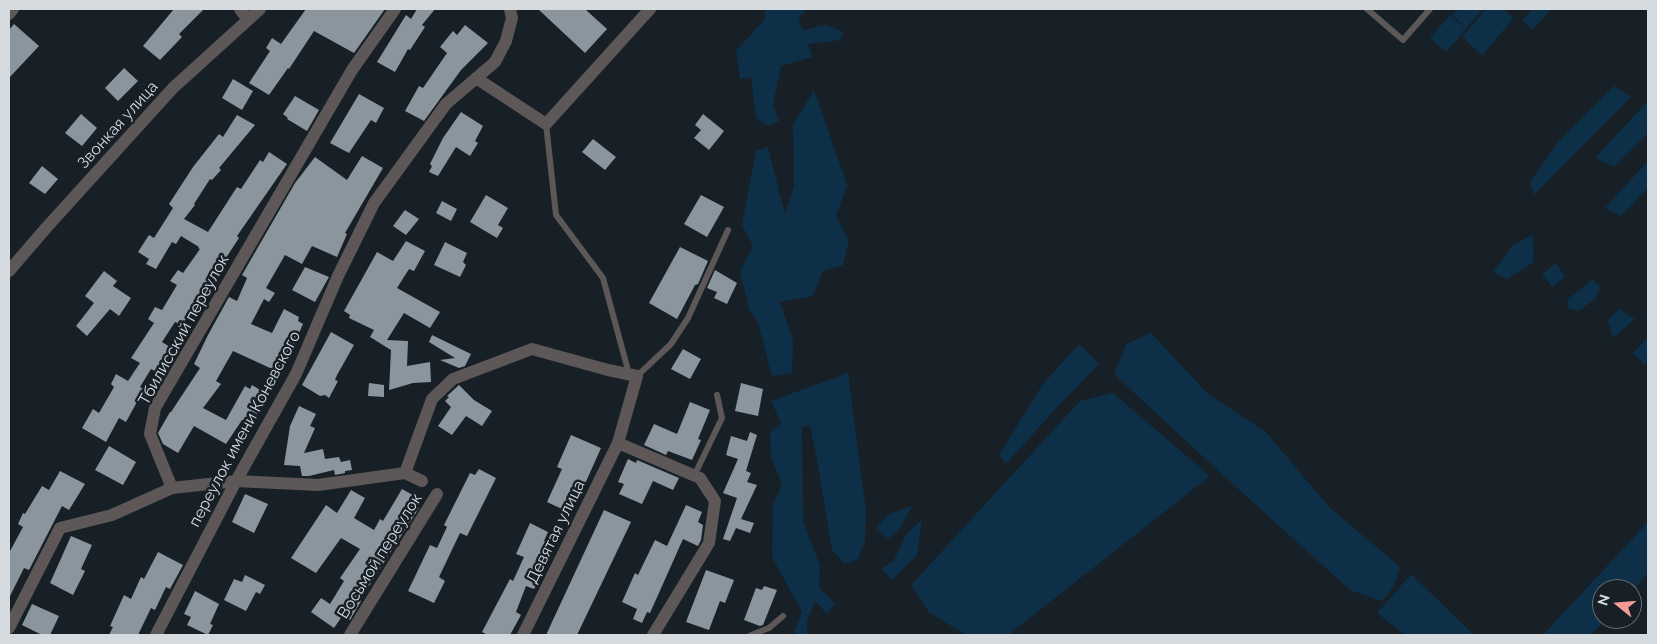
<!DOCTYPE html>
<meta charset="utf-8">
<style>
body{margin:0}
#map{position:relative;width:1657px;height:644px;overflow:hidden;background:#182027;font-family:Raleway,sans-serif}
canvas{display:block}
.frame{position:absolute;inset:0;border:10px solid #d6dbe0;pointer-events:none}
.north{position:absolute;left:1592px;top:579px;width:50px;height:50px;box-sizing:border-box;background:#182027;border:1px solid #646b71;border-radius:50%;rotate:287deg;font-size:14px;font-weight:700;line-height:20px;text-align:center;color:#d6dbe0}
.north::after{content:'';display:block;margin:auto;width:18px;height:22px;background:#f59c96;clip-path:polygon(50% 0,100% 100%,50% 72%,0 100%)}
</style>
<div id="map">
<canvas width="1657" height="644"></canvas>
<div class="frame"></div>
<div class="north">N</div>
</div>
<script>
const g = document.querySelector('canvas').getContext('2d');
g.lineJoin = 'round';
function paint(path, color) {
  g.fillStyle = color;
  g.fill(path, 'evenodd');
}
function toPath(rows) {
  const path = new Path2D();
  for (const r of rows) {
    path.moveTo(r[0], r[1]);
    for (let i = 2; i < r.length; i += 2) path.lineTo(r[i], r[i + 1]);
  }
  return path;
}
function stroke(path, color, width, dash) {
  g.strokeStyle = color;
  g.lineWidth = width;
  g.lineCap = dash ? 'butt' : 'round';
  g.setLineDash(dash || []);
  g.stroke(path);
}
function label(font, color, halo, rows, align = 'center') {
  g.font = font + ' Raleway,sans-serif';
  g.lineWidth = 5;
  g.setLineDash([]);
  g.textBaseline = 'middle';
  g.strokeStyle = halo;
  g.fillStyle = color;
  for (const [text, x, y, turn = 0] of rows) {
    g.save();
    g.translate(x, y);
    g.rotate((+turn || 0) * Math.PI / 180);
    g.textAlign = isNaN(turn) ? turn : align;
    if (halo) g.strokeText(text, 0, 0);
    g.fillText(text, 0, 0);
    g.restore();
  }
}
const green = toPath([
 [765,9,807,9,798,18,803,30,826,25,843,32,840,40,808,44,812,57,781,66,773,104,779,121,768,126,756,118,751,77,740,79,736,51,765,19],
 [1458,9,1483,9,1466,28,1452,15],
 [1486,9,1503,9,1514,18,1482,55,1462,37],
 [1532,9,1551,9,1533,30,1522,21],
 [1450,15,1466,29,1446,52,1430,38],
 [1614,86,1631,97,1534,195,1530,182,1558,142],
 [814,90,847,185,836,217,849,240,843,265,823,271,813,296,780,302,793,340,792,373,772,376,758,323,749,309,740,271,753,246,742,225,756,151,768,147,785,214,794,186,793,125],
 [1647,102,1648,103,1648,133,1614,167,1595,158],
 [1648,161,1648,188,1621,216,1605,208],
 [1533,235,1534,262,1507,279,1493,272,1513,245],
 [1556,263,1565,277,1552,287,1542,274],
 [1593,279,1600,287,1596,298,1579,311,1568,308,1567,300],
 [1619,309,1635,319,1613,338,1608,320],
 [1151,333,1208,394,1266,432,1328,506,1400,567,1394,586,1382,601,1350,590,1225,477,1114,374,1126,344],
 [1648,337,1648,361,1644,365,1633,353],
 [1079,344,1099,364,1060,404,1006,464,999,455,1043,384],
 [848,373,866,511,865,541,858,559,845,564,832,550,816,454,810,425,802,427,803,521,820,566,819,588,835,603,827,614,815,601,807,621,807,635,793,635,802,612,772,557,773,504,782,485,771,457,770,432,781,423,771,401],
 [1113,393,1210,476,1008,635,966,635,929,612,911,585,1080,401],
 [912,506,899,530,888,539,876,528,889,514],
 [922,520,917,555,892,580,882,569,894,560,907,533],
 [1648,522,1648,573,1632,591,1632,589,1602,589,1602,619,1606,619,1591,635,1543,635],
 [1411,574,1474,635,1405,635,1377,613]
]);
const building = toPath([
 [174,9,204,9,179,34,182,37,160,60,143,46],
 [306,9,385,9,354,53,314,31,289,69,288,68,269,95,249,83,270,51,266,48,272,38,281,44],
 [417,9,435,9,422,25,425,27,410,50,408,49,395,72,377,62,406,15,411,19],
 [538,9,585,9,607,29,585,53],
 [14,24,39,46,9,78,9,30],
 [465,25,488,43,461,70,424,121,405,111,419,86,423,88,447,53,440,47,453,31,457,35],
 [124,68,138,81,118,101,105,88],
 [233,79,253,91,242,110,222,98],
 [359,94,384,108,376,123,371,120,349,153,330,143],
 [295,96,319,110,307,131,287,119,288,118,283,114],
 [461,112,483,126,475,141,478,143,470,156,456,147,438,176,429,172,432,166,430,164,443,138],
 [81,114,97,128,82,146,65,133],
 [703,114,724,131,709,150,694,138,701,130,695,125],
 [237,115,255,125,219,168,221,170,212,180,210,179,194,204,195,205,184,219,208,232,237,187,241,189,260,160,263,162,269,152,287,164,237,236,239,238,218,270,221,272,200,302,198,300,182,325,175,322,162,342,170,347,155,371,151,369,140,387,150,393,144,402,138,400,126,422,119,418,106,442,82,428,93,409,99,413,114,387,111,384,116,374,128,381,140,363,131,358,154,323,148,319,155,307,162,310,177,285,170,281,178,270,183,273,200,249,198,248,199,247,181,236,176,244,172,242,156,269,146,264,149,259,138,252,149,235,154,238,173,208,169,204,193,167,219,134,223,137],
 [593,139,616,157,605,170,582,152],
 [362,156,383,168,345,233,347,234,337,257,312,246,302,264,285,255,266,288,275,293,269,302,264,299,251,324,272,333,284,309,299,317,298,321,303,324,281,373,233,351,216,381,221,384,203,408,226,420,245,386,250,389,252,385,267,394,257,414,251,411,245,421,242,420,226,444,194,426,178,453,163,444,158,433,170,412,171,412,200,368,194,364,208,335,229,297,237,301,247,278,242,275,295,183,315,157,347,180],
 [42,166,58,179,45,194,29,183],
 [486,195,508,208,498,225,503,228,497,238,470,222],
 [701,195,724,207,707,237,684,224],
 [442,201,457,209,451,221,436,213],
 [405,210,419,219,406,235,393,226],
 [406,241,425,251,414,271,409,269,397,288,440,312,430,328,404,313,387,340,408,341,407,366,430,362,431,382,413,383,389,390,391,350,370,337,374,330,349,318,350,315,344,311,377,252,393,261],
 [445,242,467,253,463,262,466,265,460,277,434,265],
 [680,247,708,261,698,284,695,285,677,319,649,303],
 [305,267,329,277,315,302,292,290],
 [715,270,737,283,727,304,714,298,717,292,707,288],
 [104,271,117,281,113,286,131,298,119,316,110,309,87,336,76,326,94,303,85,296],
 [331,332,354,345,337,375,335,380,338,381,329,398,325,395,320,396,302,385],
 [432,335,471,354,465,366,459,368,440,360,455,358,429,342],
 [683,349,701,359,690,379,671,369],
 [369,383,384,385,384,397,368,396],
 [741,383,763,389,758,416,735,411],
 [459,385,474,400,492,411,482,426,466,416,452,435,438,426,451,407,445,401,449,397,447,396],
 [690,402,710,410,698,439,701,440,692,460,668,451,666,455,644,445,654,424,677,434],
 [299,406,316,414,310,426,315,428,304,453,323,449,325,459,339,457,341,462,350,460,352,470,345,471,345,473,335,475,334,470,309,476,302,476,300,466,284,465,290,426],
 [750,432,757,435,746,471,751,473,747,482,757,485,741,519,754,523,750,533,736,528,730,541,723,539,737,498,723,493,738,459,726,455,731,436,747,441],
 [571,435,601,448,576,504,569,500,564,510,547,502,562,469,557,467],
 [109,446,136,462,123,485,95,470],
 [628,459,636,463,637,460,679,478,673,490,653,481,642,504,619,494,624,484,618,482],
 [479,469,496,478,467,536,460,533,439,577,445,581,434,603,408,591,430,545,437,548,447,527,444,525,470,473,475,475],
 [60,471,85,484,69,510,62,506,29,570,24,568,9,598,9,553,23,527,18,524,23,513,25,514,42,486,49,490],
 [402,489,420,499,415,506,419,508,360,600,361,601,350,620,343,615,334,628,311,612,321,598,330,604,344,581,340,578,360,549,341,538,316,573,291,558,326,505,337,513,351,490,365,498,354,518,374,530,380,519,383,521],
 [245,494,268,504,254,533,232,522],
 [686,505,702,512,698,522,703,525,701,540,698,546,683,539,650,613,647,612,642,623,633,619,637,609,622,602,635,573,638,575,655,540,667,546],
 [604,510,631,522,577,635,546,635],
 [530,523,548,532,544,541,555,546,534,589,526,586,516,612,521,615,510,635,488,635,482,632,510,579,513,581,524,557,516,554],
 [71,536,92,545,81,569,85,571,73,595,50,583],
 [158,552,183,565,170,589,166,587,155,610,151,608,138,635,109,635,113,627,110,626,124,595,131,599,141,577,144,579],
 [706,570,734,580,725,603,720,601,709,630,686,622],
 [245,575,265,585,260,594,256,592,246,611,224,600,234,579,242,582],
 [764,586,777,590,763,625,760,626,744,620,756,588,762,590],
 [195,591,219,604,210,624,213,625,208,635,187,625,191,617,184,614],
 [32,604,59,616,50,635,42,635,22,625]
]);
const lane = toPath([
 [1367,9,1403,40,1430,9],
 [546,124,556,215,603,278,629,374],
 [637,376,671,344,688,318,728,230],
 [694,476,722,418,717,395],
 [751,635,769,628,783,616]
]);
const street = toPath([
 [240,9,248,20],
 [9,14,13,9],
 [476,78,546,124,650,9],
 [9,271,46,228,173,88,260,9],
 [618,443,700,478,715,501,709,543,653,635],
 [405,473,432,399,453,379,532,349,608,370,637,376,618,443,523,635],
 [172,488,236,481,318,485,405,473,422,481],
 [9,628,60,528,112,515,172,488,150,434,155,408,352,70,395,9],
 [156,635,236,481,296,374,338,276,374,203,446,104,495,62,506,41,512,18,510,9],
 [350,635,437,494]
]);
const streetNames = [
 ["Звонкая улица",118,125,-48],
 ["Тбилисский переулок",184,330,-61],
 ["переулок имени Коневского",245,429,-62],
 ["Девятая улица",556,532,-64],
 ["Восьмой переулок",380,556,-58]
];
paint(green, '#0d2f48');
paint(building, '#8b959e');
stroke(lane, '#5d5757', 6);
stroke(street, '#5d5757', 12);
label('16px', '#d6dbe0', '#182027', streetNames);
</script>
